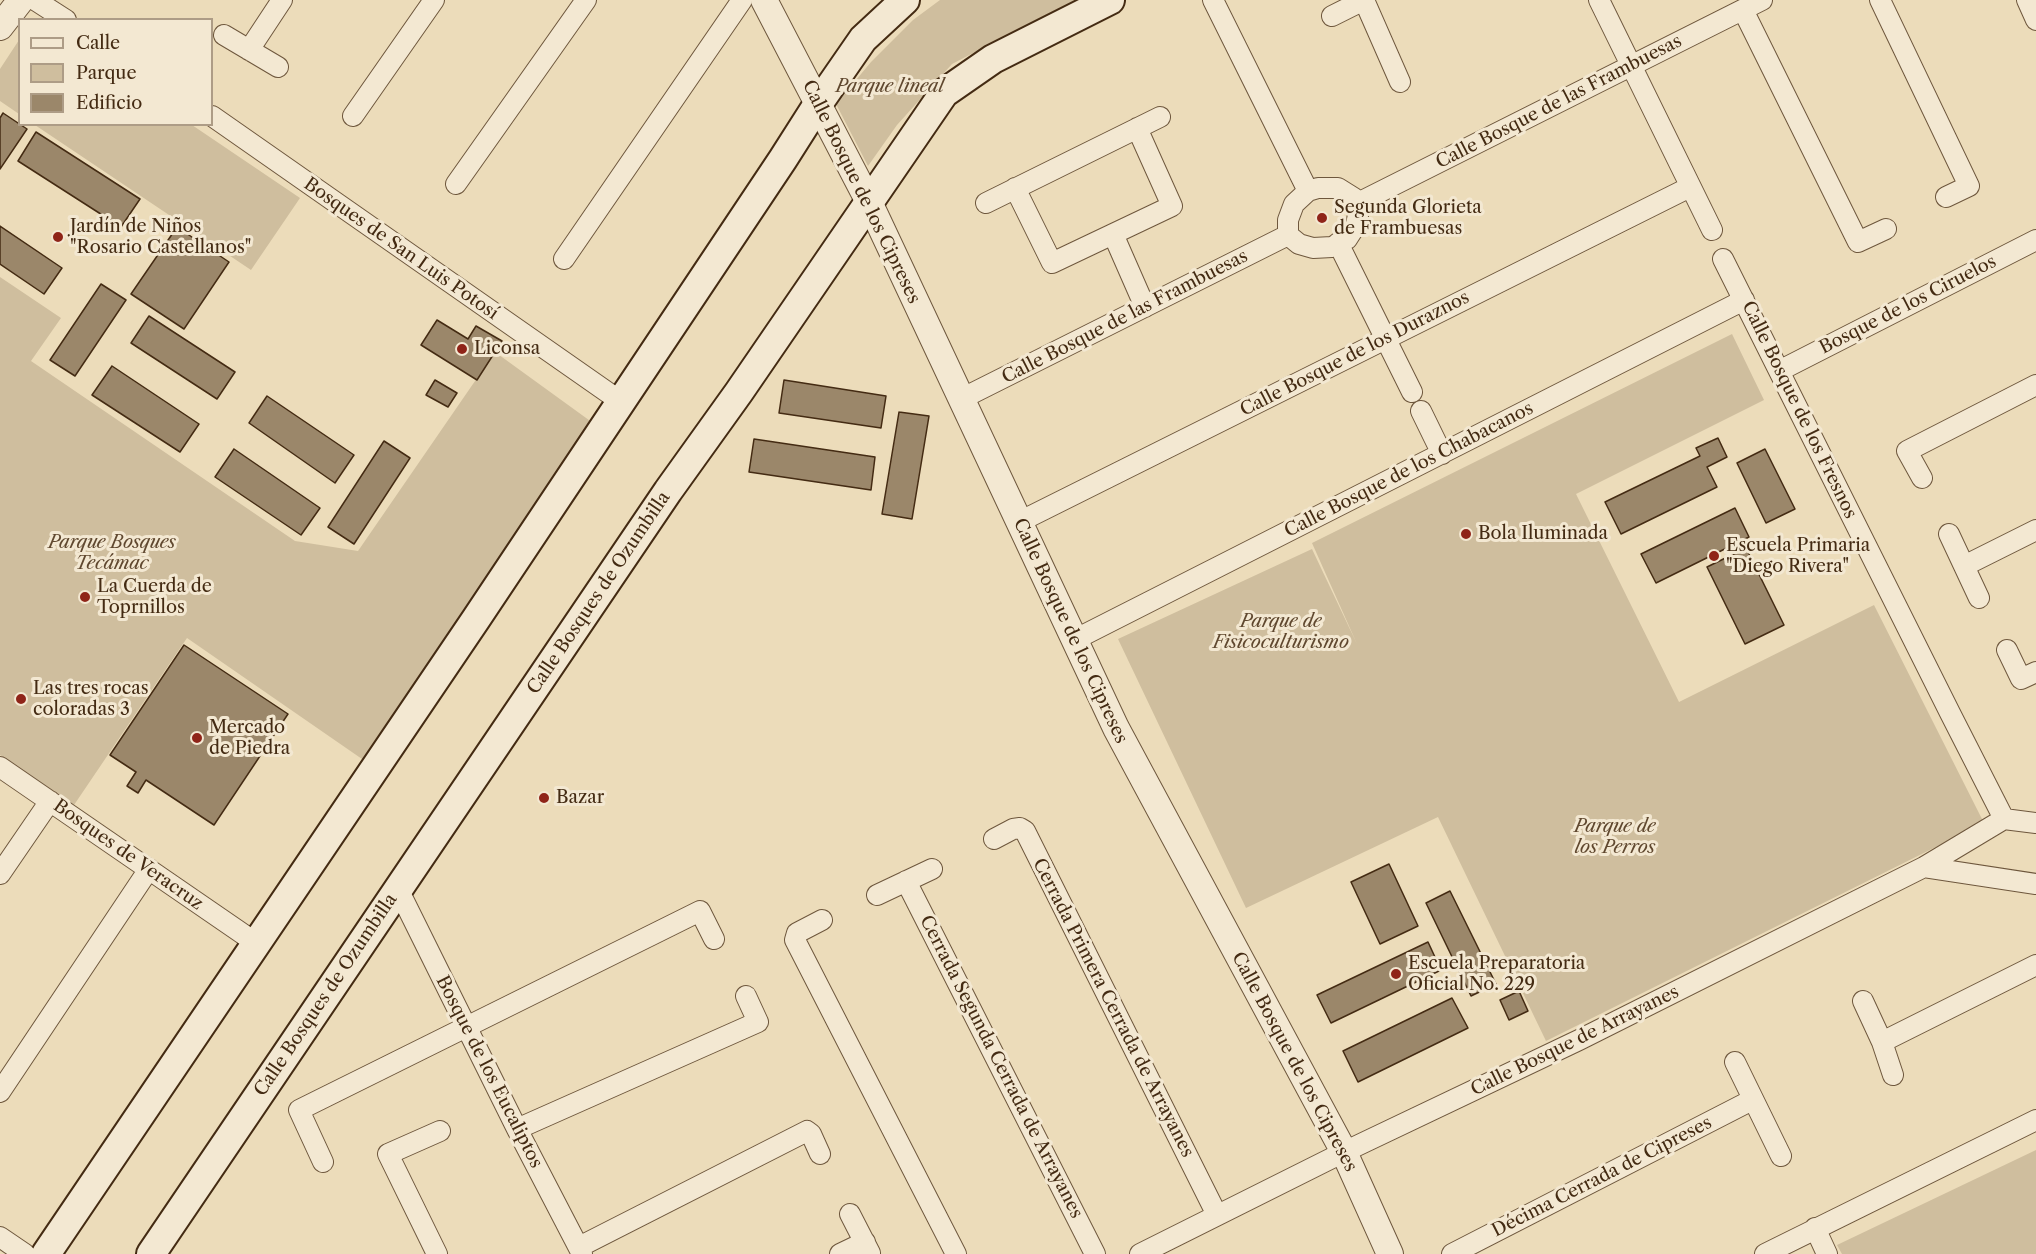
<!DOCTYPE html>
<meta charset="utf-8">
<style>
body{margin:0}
#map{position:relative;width:2036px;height:1254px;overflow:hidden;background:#ecdcba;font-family:"Libre Caslon Text",serif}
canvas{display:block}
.legend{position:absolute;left:18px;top:18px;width:195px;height:108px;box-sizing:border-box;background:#f3e8d2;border:2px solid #ad9c86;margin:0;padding:8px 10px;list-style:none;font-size:18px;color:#442b13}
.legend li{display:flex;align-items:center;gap:12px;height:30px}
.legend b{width:30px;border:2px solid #ad9c86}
</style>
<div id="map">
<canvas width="2036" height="1254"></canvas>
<ul class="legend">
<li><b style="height:8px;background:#f3e8d2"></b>Calle</li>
<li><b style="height:16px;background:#cfbe9e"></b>Parque</li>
<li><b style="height:16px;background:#9b876a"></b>Edificio</li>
</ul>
</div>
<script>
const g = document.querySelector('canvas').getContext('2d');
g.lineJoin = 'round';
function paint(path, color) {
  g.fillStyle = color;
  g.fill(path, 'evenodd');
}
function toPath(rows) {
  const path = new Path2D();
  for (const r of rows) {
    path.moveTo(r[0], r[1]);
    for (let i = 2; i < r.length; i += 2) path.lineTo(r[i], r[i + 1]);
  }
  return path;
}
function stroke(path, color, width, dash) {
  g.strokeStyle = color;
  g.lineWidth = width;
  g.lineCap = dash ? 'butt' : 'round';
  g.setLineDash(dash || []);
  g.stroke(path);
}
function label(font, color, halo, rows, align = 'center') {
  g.font = font + ' "Libre Caslon Text",serif';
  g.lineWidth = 6;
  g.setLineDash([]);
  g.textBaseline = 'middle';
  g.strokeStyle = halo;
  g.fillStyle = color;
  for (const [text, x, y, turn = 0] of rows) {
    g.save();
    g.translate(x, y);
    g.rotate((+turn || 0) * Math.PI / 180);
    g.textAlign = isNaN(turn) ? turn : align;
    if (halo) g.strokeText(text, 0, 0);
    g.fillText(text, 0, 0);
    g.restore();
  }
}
const green = toPath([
 [940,0,1075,0,952,64,897,125,868,166,836,104,871,62,913,20],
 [19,40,19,114,0,101,0,69],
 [35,125,192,125,300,198,251,270],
 [0,277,61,318,31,361,295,541,358,551,495,352,593,423,362,759,187,638,74,805,0,755],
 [1732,334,1764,400,1576,494,1679,702,1874,605,1984,823,1546,1041,1438,817,1246,908,1118,639,1312,549,1357,644,1312,543],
 [2036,1150,2036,1254,1842,1254,1837,1245]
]);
const building = toPath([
 [3,113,27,129,0,169,0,118,3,113],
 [36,132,140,199,121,227,18,161,36,132],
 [0,226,62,268,44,294,0,264,0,226],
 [177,227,229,262,184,329,131,294,177,227],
 [101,284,126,300,75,376,50,360,101,284],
 [149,316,235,372,217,399,131,343,149,316],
 [437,320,468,339,476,326,502,341,477,380,421,345,437,320],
 [112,366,199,424,180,452,92,395,112,366],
 [435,380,457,393,448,407,426,395,435,380],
 [784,380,886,396,881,428,779,413,784,380],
 [267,396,354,455,335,483,249,423,267,396],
 [899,412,929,416,912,519,882,514,899,412],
 [1718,438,1727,457,1707,467,1717,487,1621,534,1605,502,1700,456,1696,448,1718,438],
 [754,439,875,457,871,490,749,472,754,439],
 [384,441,410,458,354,544,328,527,384,441],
 [234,449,320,508,301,535,215,477,234,449],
 [1765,449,1795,509,1766,523,1737,463,1765,449],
 [1735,508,1749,537,1656,583,1641,554,1735,508],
 [1746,548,1784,625,1745,644,1707,567,1746,548],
 [184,645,288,714,214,825,146,780,138,793,127,786,136,772,110,755,184,645],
 [1389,864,1418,926,1380,944,1351,882,1389,864],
 [1450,891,1496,984,1471,996,1426,903,1450,891],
 [1428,942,1441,970,1331,1023,1317,995,1428,942],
 [1519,991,1528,1011,1509,1020,1500,1000,1519,991],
 [1452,998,1468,1028,1358,1082,1343,1051,1452,998]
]);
const minor = toPath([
 [35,0,66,20],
 [1213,0,1308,191],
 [1364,0,1400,82],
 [1599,0,1712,230],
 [1880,0,1969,186,1946,197],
 [2027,0,2036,20],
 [1743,10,1858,242,1886,229],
 [1332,16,1364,0],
 [224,35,278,67],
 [249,50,282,0],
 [212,116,620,401],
 [353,116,434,0],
 [456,184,586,0],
 [1015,188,1052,263,1172,206,1137,128],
 [1318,188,1338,188,1354,198,1359,210,1356,225,1347,239,1332,247,1313,248,1299,244,1288,235,1288,220,1294,204,1308,191,1318,188],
 [986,203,1160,117],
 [1356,204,1762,0],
 [1113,234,1145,307],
 [1338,243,1412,392],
 [564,259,742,0],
 [1723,259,1950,713,2004,819],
 [1779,371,2036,240],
 [961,399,1288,235],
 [1421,411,1442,454],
 [1922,478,1907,451,2036,385],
 [1019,522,1690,187],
 [1949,534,1979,598],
 [1964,566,2036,530],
 [1074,640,1744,300],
 [2007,650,2021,679,2036,672],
 [0,767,256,943],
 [2004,819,2036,823],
 [994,839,1013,829,1020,828,1025,831,1217,1215],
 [1924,867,2036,884],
 [0,874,50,801],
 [906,881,1095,1254],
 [398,889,517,1129,582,1254],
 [877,895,932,869],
 [822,920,797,933,795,940,956,1254],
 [1863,1001,1882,1042,1893,1075],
 [1882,1042,2036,965],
 [1735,1062,1781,1156],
 [0,1092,149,869],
 [517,1129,758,1022,746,996],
 [323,1162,299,1110,700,911,714,939],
 [850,1214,870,1253],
 [1815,1228,1827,1254],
 [0,1237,25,1254],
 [579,1247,807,1131,811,1134,820,1154],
 [437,1254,388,1154,440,1131],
 [840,1254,865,1242],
 [1140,1254,1344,1152,1579,1040,1924,867,2004,819],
 [1452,1254,1752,1100],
 [1765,1254,2036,1120]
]);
const tertiary = toPath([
 [764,0,869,202,1116,728,1344,1152,1390,1254],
 [0,27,21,0]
]);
const secondary = toPath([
 [46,1254,476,619,783,159,818,104,863,39,905,0],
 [151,1254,668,491,739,392,944,93,993,59,1110,0]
]);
const markers = [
 [1322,218,6,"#8f2418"],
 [58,237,6,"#8f2418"],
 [462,349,6,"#8f2418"],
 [1466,534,6,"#8f2418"],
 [1714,556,6,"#8f2418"],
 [85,597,6,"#8f2418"],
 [21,699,6,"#8f2418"],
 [197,738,6,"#8f2418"],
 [544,798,6,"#8f2418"],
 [1396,974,6,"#8f2418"]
];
const parkNames = [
 ["Parque lineal",890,87],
 ["Parque Bosques",112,543],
 ["Tecámac",112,564],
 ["Parque de",1281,622],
 ["Fisicoculturismo",1281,643],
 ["Parque de",1615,827],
 ["los Perros",1615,848]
];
const streetNames = [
 ["Calle Bosque de las Frambuesas",1559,102,-27],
 ["Calle Bosque de los Cipreses",861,192,64],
 ["Bosques de San Luis Potosí",401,249,35],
 ["Bosque de los Ciruelos",1908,305,-27],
 ["Calle Bosque de las Frambuesas",1125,317,-27],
 ["Calle Bosque de los Duraznos",1355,354,-27],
 ["Calle Bosque de los Fresnos",1799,410,64],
 ["Calle Bosque de los Chabacanos",1409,470,-27],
 ["Calle Bosques de Ozumbilla",599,593,-56],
 ["Calle Bosque de los Cipreses",1070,631,65],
 ["Bosques de Veracruz",128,855,35],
 ["Calle Bosques de Ozumbilla",326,995,-56],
 ["Cerrada Primera Cerrada de Arrayanes",1113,1008,63],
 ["Calle Bosque de Arrayanes",1575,1041,-26],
 ["Calle Bosque de los Cipreses",1294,1062,62],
 ["Cerrada Segunda Cerrada de Arrayanes",1001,1067,63],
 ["Bosque de los Eucaliptos",489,1072,63],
 ["Décima Cerrada de Cipreses",1602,1177,-27]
];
const poiNames = [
 ["Segunda Glorieta",1334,208],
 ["de Frambuesas",1334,229],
 ["Jardín de Niños",70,227],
 ["\"Rosario Castellanos\"",70,248],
 ["Liconsa",474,349],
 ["Bola Iluminada",1478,534],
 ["Escuela Primaria",1726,546],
 ["\"Diego Rivera\"",1726,567],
 ["La Cuerda de",97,587],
 ["Toprnillos",97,608],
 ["Las tres rocas",33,689],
 ["coloradas 3",33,710],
 ["Mercado",209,728],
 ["de Piedra",209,749],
 ["Bazar",556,798],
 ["Escuela Preparatoria",1408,964],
 ["Oficial No. 229",1408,985]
];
paint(green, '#cfbe9e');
paint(building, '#9b876a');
stroke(building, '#442b13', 1.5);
stroke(minor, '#6e573d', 22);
stroke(tertiary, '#6e573d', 28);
stroke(secondary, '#442b13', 32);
stroke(minor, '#f3e8d2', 20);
stroke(tertiary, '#f3e8d2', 26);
stroke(secondary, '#f3e8d2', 28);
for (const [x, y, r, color] of markers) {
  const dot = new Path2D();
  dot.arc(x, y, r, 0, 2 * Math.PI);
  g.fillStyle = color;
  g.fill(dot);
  stroke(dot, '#f3e8d2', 2);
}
label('italic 18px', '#60482f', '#f3e8d2', parkNames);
label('18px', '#442b13', '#f3e8d2', streetNames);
label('18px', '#442b13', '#f3e8d2', poiNames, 'left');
</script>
